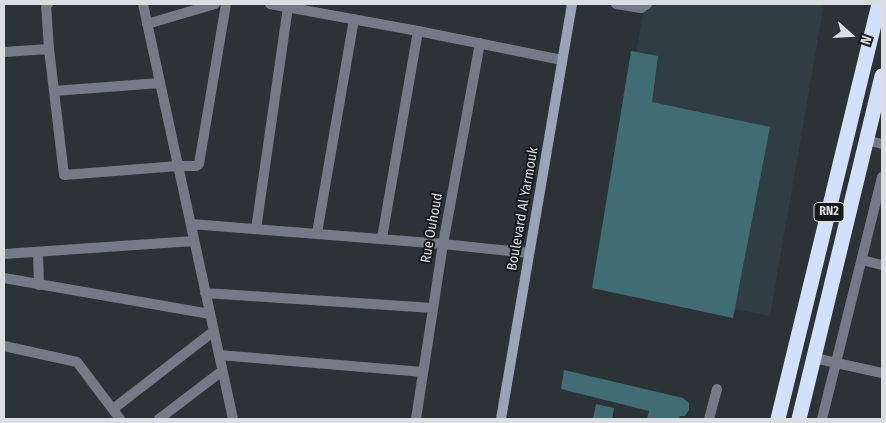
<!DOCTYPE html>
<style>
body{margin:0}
#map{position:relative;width:886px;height:423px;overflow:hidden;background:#2c3337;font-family:"Fira Sans Condensed",sans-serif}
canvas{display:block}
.frame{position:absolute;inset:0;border:5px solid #dadee1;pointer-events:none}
.north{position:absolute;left:826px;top:10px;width:50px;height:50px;-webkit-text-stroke:4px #171a1c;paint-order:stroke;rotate:109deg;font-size:14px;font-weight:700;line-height:20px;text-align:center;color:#dadee1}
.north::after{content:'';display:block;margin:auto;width:18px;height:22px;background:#dadee1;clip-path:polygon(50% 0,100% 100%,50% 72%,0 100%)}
</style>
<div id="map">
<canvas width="886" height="423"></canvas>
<div class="frame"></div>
<div class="north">N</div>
</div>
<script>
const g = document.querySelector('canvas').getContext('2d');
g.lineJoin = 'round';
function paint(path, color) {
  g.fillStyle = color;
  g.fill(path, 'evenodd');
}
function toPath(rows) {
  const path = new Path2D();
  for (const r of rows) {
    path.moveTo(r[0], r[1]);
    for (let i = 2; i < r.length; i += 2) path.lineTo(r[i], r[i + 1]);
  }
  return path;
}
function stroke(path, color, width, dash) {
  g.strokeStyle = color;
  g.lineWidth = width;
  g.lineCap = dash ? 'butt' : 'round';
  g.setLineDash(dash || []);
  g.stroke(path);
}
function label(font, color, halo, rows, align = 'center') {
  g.font = font + ' "Fira Sans Condensed",sans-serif';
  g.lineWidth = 4;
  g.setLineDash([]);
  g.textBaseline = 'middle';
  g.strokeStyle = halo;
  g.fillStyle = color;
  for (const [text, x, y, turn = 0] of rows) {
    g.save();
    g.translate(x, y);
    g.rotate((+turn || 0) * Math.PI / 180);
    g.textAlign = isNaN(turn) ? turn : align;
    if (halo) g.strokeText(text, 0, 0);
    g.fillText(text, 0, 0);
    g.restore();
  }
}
const built = toPath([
 [645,4,824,4,770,316,593,281]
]);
const building = toPath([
 [631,51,658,56,652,102,770,127,733,318,592,288],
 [564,370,683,398,689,403,689,410,685,416,680,416,679,419,647,419,649,411,561,389],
 [596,404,614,408,612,419,593,419]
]);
const street = toPath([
 [48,4,46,4,49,49,64,175,178,166,196,166,199,164,226,4],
 [143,4,233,419],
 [270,4,418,31,562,60],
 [616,4,641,8,647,4],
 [147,24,215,4],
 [4,52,49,49],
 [54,91,160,83],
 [866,140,882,144],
 [191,224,443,244,529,253],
 [256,229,288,7],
 [317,233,354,19],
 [382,238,418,31],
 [38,252,39,285],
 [4,254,194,241],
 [862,260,882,265],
 [4,278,210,314],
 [205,293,433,308],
 [4,346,77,362,120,419],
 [219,355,423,372],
 [814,358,882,373],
 [113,409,214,331],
 [159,419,222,371],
 [416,419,443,244,480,43],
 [709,419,717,389],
 [822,419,882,177]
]);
const secondary = toPath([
 [501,419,572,4]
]);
const highway = toPath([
 [778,419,879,4],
 [799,419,882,76]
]);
const shields = [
 [829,212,30]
];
const shieldNames = [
 ["RN2",829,212]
];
const streetNames = [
 ["Boulevard Al Yarmouk",523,209,-80],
 ["Rue Ouhoud",432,228,-80]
];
paint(built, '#303d45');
paint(building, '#406c74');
stroke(street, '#747b88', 10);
stroke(secondary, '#99a4b9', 10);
stroke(highway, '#d2e0fb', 15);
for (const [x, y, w] of shields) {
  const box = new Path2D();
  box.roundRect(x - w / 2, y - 9.5, w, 19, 4);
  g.fillStyle = '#171a1c';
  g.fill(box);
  stroke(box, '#dadee1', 1);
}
label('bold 12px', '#dadee1', null, shieldNames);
label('14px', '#dadee1', '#171a1c', streetNames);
</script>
